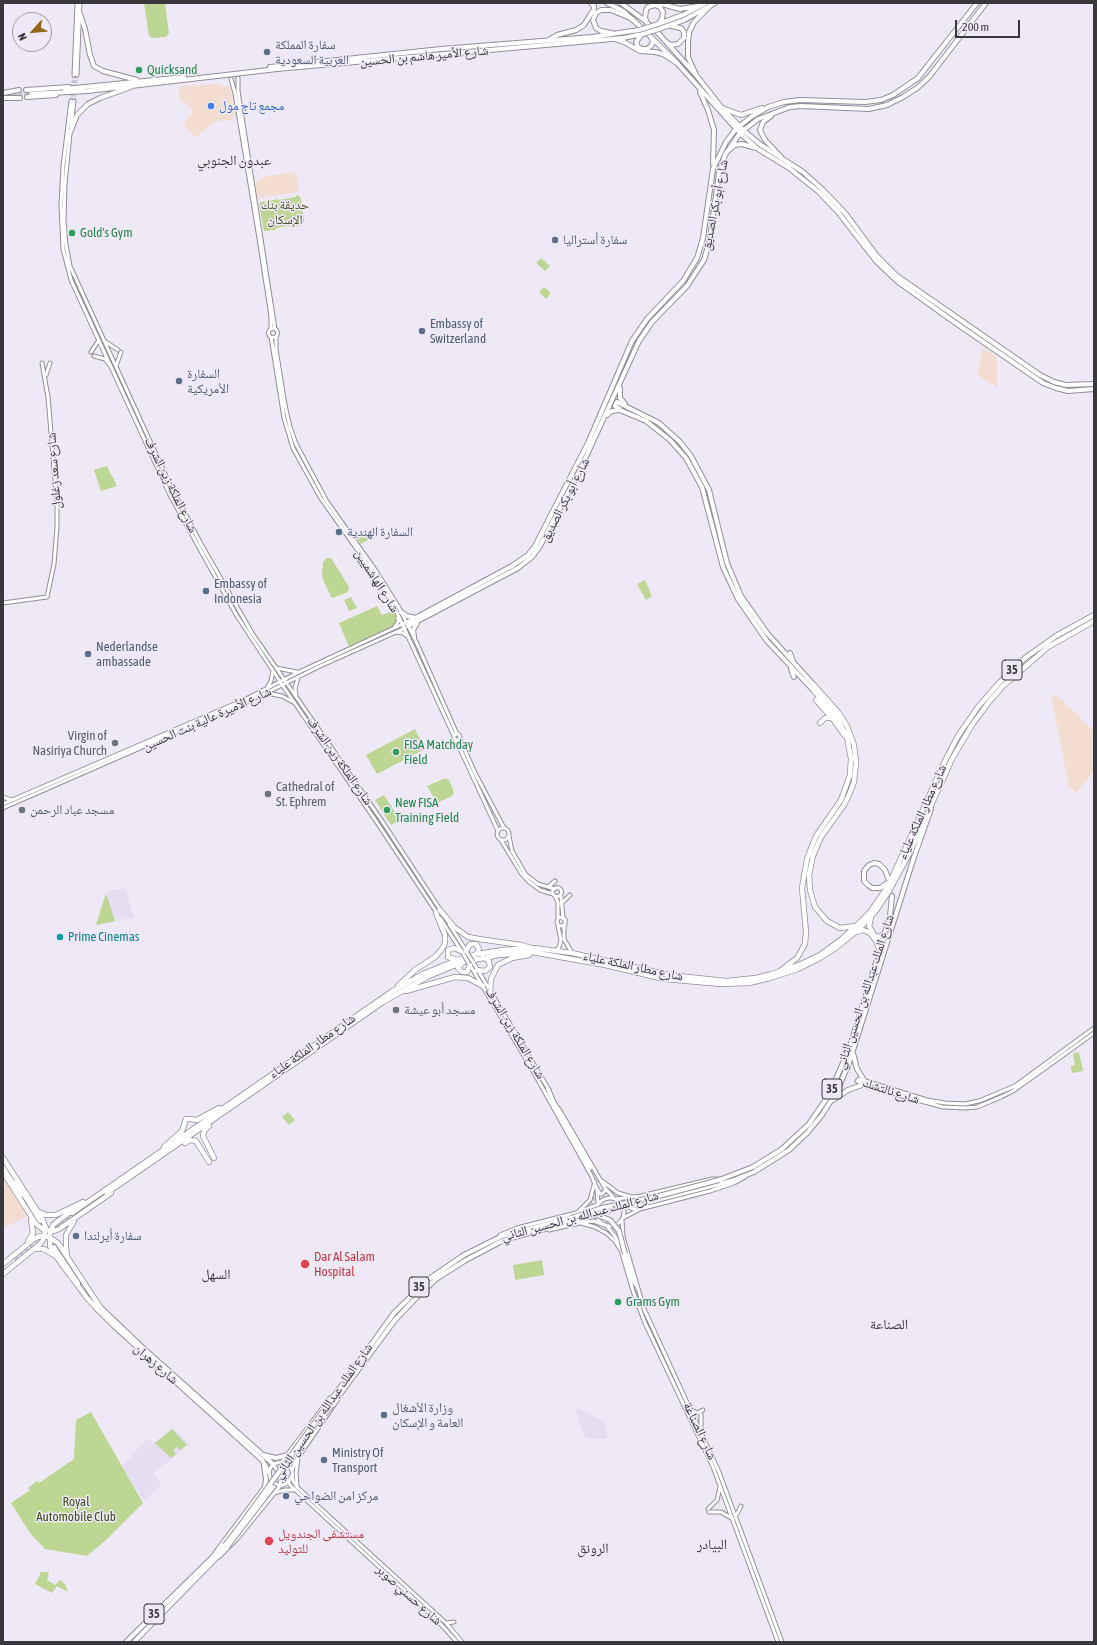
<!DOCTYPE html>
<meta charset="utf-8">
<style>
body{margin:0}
#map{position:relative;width:1097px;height:1645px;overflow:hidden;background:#efe9f7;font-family:"Asap Condensed",sans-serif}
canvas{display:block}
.frame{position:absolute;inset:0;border:4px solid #3a383d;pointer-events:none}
.north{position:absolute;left:12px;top:12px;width:40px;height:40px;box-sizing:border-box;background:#efe9f7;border:1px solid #a7a2ad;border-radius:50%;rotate:243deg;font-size:11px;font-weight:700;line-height:16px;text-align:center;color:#3a383d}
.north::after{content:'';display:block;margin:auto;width:14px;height:18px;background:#966617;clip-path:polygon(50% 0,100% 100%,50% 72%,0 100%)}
.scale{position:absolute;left:955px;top:20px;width:65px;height:18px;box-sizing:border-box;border:2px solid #3a383d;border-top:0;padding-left:5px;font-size:12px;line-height:14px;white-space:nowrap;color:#3a383d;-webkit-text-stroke:3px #efe9f7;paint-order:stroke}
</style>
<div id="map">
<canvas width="1097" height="1645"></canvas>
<div class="frame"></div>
<div class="north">N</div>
<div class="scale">200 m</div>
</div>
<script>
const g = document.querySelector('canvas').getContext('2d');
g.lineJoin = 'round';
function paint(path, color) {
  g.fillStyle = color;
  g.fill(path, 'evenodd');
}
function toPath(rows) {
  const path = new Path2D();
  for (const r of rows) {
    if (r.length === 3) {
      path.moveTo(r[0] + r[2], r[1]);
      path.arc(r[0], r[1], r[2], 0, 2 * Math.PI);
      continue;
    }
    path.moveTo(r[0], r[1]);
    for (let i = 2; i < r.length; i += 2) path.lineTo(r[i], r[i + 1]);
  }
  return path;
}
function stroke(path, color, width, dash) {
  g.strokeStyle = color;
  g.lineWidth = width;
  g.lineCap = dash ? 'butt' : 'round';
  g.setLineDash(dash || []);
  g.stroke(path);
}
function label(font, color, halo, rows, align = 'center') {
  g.font = font + ' "Asap Condensed","Noto Naskh Arabic",sans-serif';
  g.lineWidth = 3;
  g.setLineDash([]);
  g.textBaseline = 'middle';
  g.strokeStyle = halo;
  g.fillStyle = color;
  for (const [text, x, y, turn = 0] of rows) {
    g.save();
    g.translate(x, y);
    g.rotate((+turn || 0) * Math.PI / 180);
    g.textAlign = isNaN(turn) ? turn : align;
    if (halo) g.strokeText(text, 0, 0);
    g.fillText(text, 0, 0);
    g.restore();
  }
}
const commercial = toPath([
 [219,84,222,87,227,86,230,88,232,94,235,114,232,120,216,121,195,138,183,123,193,112,185,102,180,101,179,90,182,86],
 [293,172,297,176,299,188,296,192,260,198,257,197,255,187,259,179,264,177],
 [983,348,997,357,997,387,977,375],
 [1055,694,1094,731,1094,770,1077,793,1069,787,1051,696],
 [3,1176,27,1216,6,1227,3,1223]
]);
const built = toPath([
 [125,888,134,917,95,926,108,891],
 [576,1407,605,1422,607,1439,586,1438,578,1419],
 [173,1428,189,1444,153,1474,162,1484,144,1501,122,1466,148,1438,153,1443]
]);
const green = toPath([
 [144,3,165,3,169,33,166,37,152,38,149,36],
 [296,195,299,196,301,199,304,220,303,224,299,226,294,227,294,225,276,228,276,230,264,231,259,203,265,201,265,202,278,199,279,200,296,197],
 [541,258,550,266,545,271,536,263],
 [544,287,551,293,546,299,539,292],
 [107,466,117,486,101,491,94,470],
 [363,531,369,539,361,544,356,537],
 [327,558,331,558,349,587,348,592,333,598,331,597,322,577,323,562],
 [645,580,652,596,646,600,637,584],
 [351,597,357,608,349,611,344,600],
 [377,606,382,615,395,610,397,615,396,624,389,629,349,647,339,623],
 [415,729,425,749,377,774,366,755],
 [446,778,449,780,454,792,452,796,437,803,427,786],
 [384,795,400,820,391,825,375,800],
 [106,893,115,921,96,925],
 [1079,1052,1083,1071,1072,1073,1071,1066,1075,1065,1073,1053],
 [288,1112,295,1120,289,1125,282,1117],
 [542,1260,544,1275,515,1280,513,1265],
 [91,1412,143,1503,106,1540,87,1556,45,1549,30,1533,11,1503,30,1490,28,1488,37,1481,39,1483,74,1459,76,1420],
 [172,1429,187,1445,180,1450,177,1447,173,1450,176,1454,171,1458,155,1443],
 [41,1572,49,1572,47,1580,55,1585,60,1580,65,1584,68,1592,57,1586,52,1593,35,1584]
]);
const secondaryTunnel = toPath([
 [71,101,74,75],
 [74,101,77,75]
]);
const trunkTunnel = toPath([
 [12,93,29,91],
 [7,97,28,94],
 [596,1215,632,1206],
 [578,1219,593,1201,595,1185]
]);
const motorwayTunnel = toPath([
 [15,1260,73,1216]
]);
const secondary = toPath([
 [74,75,77,3],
 [77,75,80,3],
 [238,78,238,91,275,329],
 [231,79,235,93,259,238,271,316,271,329],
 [71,101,63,166,61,205,63,249,71,280,170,495,237,616,285,689,376,821,437,913],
 [71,127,74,101],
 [70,133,65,184,64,220,66,245,70,266,171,487,201,544,252,633,382,821,441,911],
 [273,333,4.5],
 [271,337,284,418,293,448,320,497,373,572,393,604,454,736],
 [276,337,276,349,285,405,290,427,296,444,326,500,376,571,398,606,414,637,457,734],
 [106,342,118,350],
 [91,352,99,340],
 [94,356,105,359,109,364],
 [116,366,121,352],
 [46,375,50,363],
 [3,603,47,597,54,564,57,527,57,504,48,397,42,363],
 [394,628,398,622,398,615],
 [396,632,403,633,407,636],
 [276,668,297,672],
 [267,688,271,681,273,671],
 [266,693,282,696,293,702],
 [296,695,295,688,298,678],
 [457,737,3],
 [460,739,475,773,504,828],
 [456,740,498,831],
 [3,797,11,800],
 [3,804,246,699,299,672,405,623],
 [3,808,266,693,318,667,405,628],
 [503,834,6],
 [509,836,512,851,526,875,538,884,555,889],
 [501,840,521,873,528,881,540,890,553,894],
 [548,887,555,881],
 [557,892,4.5],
 [555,896,558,902,558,918],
 [561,896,563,918],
 [561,904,570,895],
 [440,918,464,955],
 [449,924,467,952],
 [564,926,564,939,572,953],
 [556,951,559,947,561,940,557,921,559,917,565,919,565,925,562,926,558,925],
 [473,962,549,1090],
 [470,965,533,1071,591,1175,597,1189,598,1204],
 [1094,1028,1015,1086,979,1101,965,1104,945,1103,927,1100,859,1079,857,1081,869,1087,943,1107,965,1108,977,1107,1001,1097,1013,1091,1094,1033],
 [559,1109,605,1188,614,1198],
 [602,1181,618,1193,632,1197],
 [598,1190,600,1194,602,1194,605,1191,605,1188],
 [610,1212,14],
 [616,1199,641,1196,712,1179,720,1179],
 [627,1201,629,1207,636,1210],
 [579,1211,590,1200,595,1182],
 [623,1218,640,1209,710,1191,734,1183,745,1177],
 [622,1220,623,1237,644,1309,719,1472,782,1642],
 [581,1223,595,1227,606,1233,615,1241,620,1249],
 [606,1225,618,1240,633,1291,645,1323,713,1467,778,1642],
 [549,1230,584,1222,593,1221,602,1224],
 [500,1235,517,1228,576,1213,597,1205],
 [330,1398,282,1462,281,1468,283,1475,291,1486,437,1620,457,1642],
 [691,1410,697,1413,703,1410],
 [701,1428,701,1414],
 [292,1470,297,1459,338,1399],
 [292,1475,288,1483,280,1486,271,1481,269,1472,271,1467,276,1463,282,1462,289,1466,292,1470,293,1481,297,1487,446,1623,462,1642],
 [297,1485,296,1473,298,1459],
 [274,1493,285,1490,294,1490],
 [708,1509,717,1500,720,1487],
 [709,1512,721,1512,733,1519],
 [737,1514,741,1506],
 [215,1553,266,1485],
 [219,1557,237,1539,280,1486,281,1477,273,1464],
 [446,1623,454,1622]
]);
const primary = toPath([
 [607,3,623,11,644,30,677,63,740,133,758,149,789,168,819,192,838,212,876,261,897,281,950,319,1043,383,1056,388,1068,391,1094,389],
 [621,3,644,20,659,34,696,75,722,108,743,130,761,145,803,172,823,190,845,213,877,256,897,276,1040,375,1054,382,1066,385,1094,384],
 [700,92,708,110,714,130,713,164],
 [729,150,735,145,742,144,756,148],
 [620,388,620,398,625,404],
 [620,409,615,406,617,402,659,423,680,442,691,456,709,490,727,563,741,596,767,633,813,684],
 [607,415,612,411,620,410,646,421,670,440,686,458,702,487,723,567,738,599,767,641,814,691],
 [401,612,407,616,416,618],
 [406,623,512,566,528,555,535,546,588,443,632,341,647,319,683,281,697,258,703,238,713,169,726,142,736,129],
 [408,626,518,568,532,557,540,546,580,470,639,341,652,322,687,286,704,260,710,239,719,173,725,155,740,133],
 [414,637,413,630,417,623],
 [790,653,793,661],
 [791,669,794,677],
 [3,1167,21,1195],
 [16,1182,40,1221],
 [54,1247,78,1283],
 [99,1306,143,1348,273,1464],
 [96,1308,113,1325,262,1460,269,1472],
 [263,1455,276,1458,288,1455],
 [264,1466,266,1479,265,1487]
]);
const trunk = toPath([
 [658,3,680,9,698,6],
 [80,14,85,29,90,55,94,66,103,71,137,80],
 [647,23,645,18,646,10,648,7,655,5,660,7,663,12,662,19,658,24],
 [655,25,683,15,706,3],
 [659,29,684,20,715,3],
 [612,33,601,31,596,28,593,20,596,13,601,10,611,10,633,19],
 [642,34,636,42,638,47,642,49,647,49,651,46,653,42,651,37],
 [550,39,557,35,576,30,584,25,594,9,594,6,591,3],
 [615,39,624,42,640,51,655,52,663,54,677,63],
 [667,43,671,45,678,44,684,38,684,32,681,28,671,26],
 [270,67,441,49,592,37,639,30],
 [696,75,688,57,688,43,689,32,694,22,711,5],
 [65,89,184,77],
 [26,90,69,87],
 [3,93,19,90],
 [31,94,88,91,277,69,579,42,623,38,643,34],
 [27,97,56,95],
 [3,98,20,98],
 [722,108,741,115,762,108],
 [771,116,763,122,760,130,765,140,781,157],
 [736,129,751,117,768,107,784,102,800,100,865,102,881,100,893,95,918,78,977,3],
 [70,133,77,115,88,104,100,98,131,87],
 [740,133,758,119,790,107,801,106,869,109,887,105,903,97,917,88,929,77,986,3],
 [888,878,885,870,879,864,874,863,869,865,864,871,864,881,868,885,872,888,880,888,889,882],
 [853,1053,857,1069,864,1080],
 [548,1089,553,1101,590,1168],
 [833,1100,848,1090,862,1085],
 [719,1180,753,1167,782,1149,809,1124,829,1095,849,1049,868,989,890,916,892,896],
 [633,1206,731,1181,754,1172,789,1150,807,1133,822,1115,837,1091,849,1063,914,857,931,809],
 [625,1254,632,1279,636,1285],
 [329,1403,394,1313,429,1279,464,1255,502,1236,571,1218],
 [332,1405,395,1320,416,1298,436,1279,466,1260,500,1242,518,1236,586,1218],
 [126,1642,225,1545],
 [134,1642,227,1547]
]);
const motorway = toPath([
 [813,684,838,712,847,726,854,745,856,763,854,782,849,795,844,805,821,837,813,856,809,875,810,890,815,907,827,921,840,928,856,926],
 [816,700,832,718,845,736],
 [820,723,825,718,832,718],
 [440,910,454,927,468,937,479,939,521,945,531,948],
 [871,918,869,926,874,935,879,937,885,933],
 [857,932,863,930,870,933,876,941,880,951],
 [466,951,470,944,476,944,479,949,477,954],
 [457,960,448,957,448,950,454,948,461,951],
 [463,962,458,968,462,972,467,972,470,965],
 [477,970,485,971,490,967,489,961,483,957],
 [780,971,797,958,805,944,806,932,802,888,807,859,816,836,841,800,850,775,851,759,847,737,836,716,814,691],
 [398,986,415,970,435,957,442,949,445,943,445,935,436,913],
 [406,991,455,977,468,978,483,986],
 [490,992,491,979,498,965,512,958,529,955],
 [189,1119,197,1120,219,1108],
 [209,1126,204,1131,203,1136,214,1158],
 [185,1143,190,1140,196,1141,209,1162],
 [164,1147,182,1131,186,1119],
 [3,1158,42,1218,46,1228,43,1240,40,1244,3,1274],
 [3,1172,36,1224,44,1230,54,1231,59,1229,111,1193],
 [107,1193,383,1002,429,976,463,962,499,955,532,952,605,965,664,979,721,984,749,983,770,978,798,969,820,958,837,947,860,928,875,912,889,891,909,854,952,759,972,725,989,702,1003,686,1048,647,1094,621],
 [74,1209,53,1225,50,1234,50,1246,55,1255,87,1298,98,1310],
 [39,1212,46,1215,56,1215,83,1202],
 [72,1213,391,992,423,974,457,960,477,954,503,950,534,948,572,953,669,975,726,981,756,978,772,974,799,965,820,955,842,939,856,926,870,912,882,895,891,880,945,761,958,736,978,707,999,683,1025,658,1056,636,1094,615],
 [28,1241,33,1233,31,1220],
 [35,1249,44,1249,54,1255],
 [67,1255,66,1248,66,1235,74,1221],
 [3,1264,35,1238,41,1236,49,1237,58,1243,100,1307]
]);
const secondaryBridge = toPath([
 [467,953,473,962],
 [464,955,469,964]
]);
const trunkBridge = toPath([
 [639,30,655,25],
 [643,34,659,29],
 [581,1216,597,1215,610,1220,619,1231,625,1254],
 [571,1218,602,1208,655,1197,719,1180],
 [324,1415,332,1405],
 [225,1545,240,1526,329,1403],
 [227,1547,273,1487]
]);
const markers = [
 [267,52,4,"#5c6f8a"],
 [139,70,4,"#2e9e5b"],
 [211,106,4,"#3f7fe0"],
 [72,233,4,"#2e9e5b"],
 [555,240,4,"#5c6f8a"],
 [422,331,4,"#5c6f8a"],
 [179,381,4,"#5c6f8a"],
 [339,532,4,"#5c6f8a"],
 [206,591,4,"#5c6f8a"],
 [88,654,4,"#5c6f8a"],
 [115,743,4,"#6b7280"],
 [396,752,4,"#2e9e5b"],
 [268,794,4,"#6b7280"],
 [22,810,4,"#6b7280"],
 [387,810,4,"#2e9e5b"],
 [60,937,4,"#0f9aa8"],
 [396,1010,4,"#6b7280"],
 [76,1236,4,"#5c6f8a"],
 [305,1264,5,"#e0444e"],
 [618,1302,4,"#2e9e5b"],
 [384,1415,4,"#5c6f8a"],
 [324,1460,4,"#5c6f8a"],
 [286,1496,4,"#5c6f8a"],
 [269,1541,5,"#e0444e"]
];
const shields = [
 [1012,670,20],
 [832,1089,20],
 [419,1287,20],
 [154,1614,20]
];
const shieldNames = [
 ["35",1012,670],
 ["35",832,1089],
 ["35",419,1287],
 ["35",154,1614]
];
const serviceNames = [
 ["سفارة المملكة",275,45],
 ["العربية السعودية",275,60],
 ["سفارة أستراليا",563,240],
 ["Embassy of",430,324],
 ["Switzerland",430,339],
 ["السفارة",187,374],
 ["الأمريكية",187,389],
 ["السفارة الهندية",347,532],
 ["Embassy of",214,584],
 ["Indonesia",214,599],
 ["Nederlandse",96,647],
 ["ambassade",96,662],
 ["سفارة أيرلندا",84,1236],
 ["وزارة الأشغال",392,1408],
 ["العامة و الإسكان",392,1423],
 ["Ministry Of",332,1453],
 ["Transport",332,1468],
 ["مركز امن الضواحي",294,1496]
];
const streetNames = [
 ["شارع الأمير هاشم بن الحسين",424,56,-5],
 ["شارع أبو بكر الصديق",715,205,-79],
 ["شارع سعد زغلول",54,471,-94],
 ["شارع الملكة زين الشرف",171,485,64],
 ["شارع أبو بكر الصديق",565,500,-63],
 ["شارع الهاشميين",377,581,58],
 ["شارع الأميرة عالية بنت الحسين",207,719,-24],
 ["شارع الملكة زين الشرف",340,761,55],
 ["شارع مطار الملكة علياء",922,812,-66],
 ["شارع مطار الملكة علياء",633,966,12],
 ["شارع الملك عبدالله بن الحسين الثاني",865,992,-72],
 ["شارع الملكة زين الشرف",515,1033,59],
 ["شارع مطار الملكة علياء",312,1046,-35],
 ["شارع نالتشك",891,1091,18],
 ["شارع الملك عبدالله بن الحسين الثاني",580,1216,-15],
 ["شارع زهران",156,1364,41],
 ["شارع الملك عبدالله بن الحسين الثاني",323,1411,-55],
 ["شارع الصناعة",700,1431,65],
 ["شارع حسني صوبر",409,1595,42]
];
const leisureNames = [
 ["Quicksand",147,70],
 ["Gold's Gym",80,233],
 ["FISA Matchday",404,745],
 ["Field",404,760],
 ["New FISA",395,803],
 ["Training Field",395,818],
 ["Grams Gym",626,1302]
];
const shopNames = [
 ["مجمع تاج مول",219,106]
];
const parkNames = [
 ["حديقة بنك",285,205],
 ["الإسكان",285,220],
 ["Royal",76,1502],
 ["Automobile Club",76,1517]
];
const worshipNames = [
 ["Virgin of",107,736,"right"],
 ["Nasiriya Church",107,751,"right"],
 ["Cathedral of",276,787],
 ["St. Ephrem",276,802],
 ["مسجد عباد الرحمن",30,810],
 ["مسجد أبو عيشة",404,1010]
];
const cultureNames = [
 ["Prime Cinemas",68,937]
];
const healthNames = [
 ["Dar Al Salam",314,1257],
 ["Hospital",314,1272],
 ["مستشفى الجندويل",278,1534],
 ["للتوليد",278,1549]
];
const neighbourhoodNames = [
 ["عبدون الجنوبي",234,161],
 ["السهل",216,1275],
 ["الصناعة",889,1325],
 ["البيادر",712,1545],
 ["الرونق",593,1549]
];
paint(commercial, '#f3ddd0');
paint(built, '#e6ddf2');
paint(green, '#bdd694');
stroke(secondaryTunnel, '#cbc6d2', 3, [3, 1.5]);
stroke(trunkTunnel, '#cbc6d2', 4, [4, 2]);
stroke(motorwayTunnel, '#cbc6d2', 4.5, [4.5, 2]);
stroke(secondary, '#938d9a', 5);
stroke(primary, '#938d9a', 6);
stroke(trunk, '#938d9a', 6);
stroke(motorway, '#938d9a', 6);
stroke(secondary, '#fff', 3);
stroke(primary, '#fff', 4);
stroke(trunk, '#fff', 4);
stroke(motorway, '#fff', 4.5);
stroke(secondaryBridge, '#938d9a', 5, []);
stroke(trunkBridge, '#938d9a', 6, []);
stroke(secondaryBridge, '#fff', 3);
stroke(trunkBridge, '#fff', 4);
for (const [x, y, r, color] of markers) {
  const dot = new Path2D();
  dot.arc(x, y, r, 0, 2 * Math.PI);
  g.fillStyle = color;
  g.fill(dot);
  stroke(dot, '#efe9f7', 1.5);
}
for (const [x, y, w] of shields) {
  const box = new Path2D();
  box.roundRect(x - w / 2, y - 10, w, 20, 3);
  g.fillStyle = '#efe9f7';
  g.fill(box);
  stroke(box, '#3a383d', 1);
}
label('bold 12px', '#3a383d', null, shieldNames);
label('13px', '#4e5e75', '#efe9f7', serviceNames, 'left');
label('13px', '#3a383d', '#efe9f7', streetNames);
label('13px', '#27864d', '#efe9f7', leisureNames, 'left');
label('13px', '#366cbe', '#efe9f7', shopNames, 'left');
label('13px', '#3f501b', '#efe9f7', parkNames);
label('13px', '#5b616d', '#efe9f7', worshipNames, 'left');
label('13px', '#0d838f', '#efe9f7', cultureNames, 'left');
label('13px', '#be3a42', '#efe9f7', healthNames, 'left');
label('14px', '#3a383d', '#efe9f7', neighbourhoodNames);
</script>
